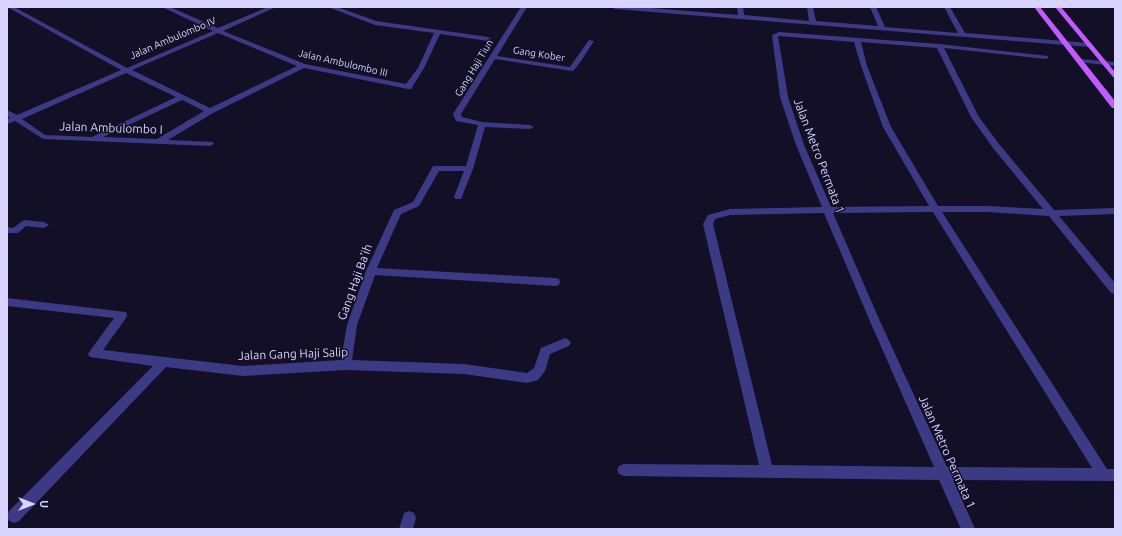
<!DOCTYPE html>
<style>
body{margin:0}
#map{position:relative;width:1122px;height:536px;overflow:hidden;background:#130f26;font-family:Ubuntu,sans-serif}
canvas{display:block}
.frame{position:absolute;inset:0;border:8px solid #d9d4ff;pointer-events:none}
.north{position:absolute;left:12px;top:484px;width:40px;height:40px;-webkit-text-stroke:3px #130f26;paint-order:stroke;rotate:90deg;font-size:11px;font-weight:700;line-height:16px;text-align:center;color:#d9d4ff}
.north::after{content:'';display:block;margin:auto;width:14px;height:18px;background:#d9d4ff;clip-path:polygon(50% 0,100% 100%,50% 72%,0 100%)}
</style>
<div id="map">
<canvas width="1122" height="536"></canvas>
<div class="frame"></div>
<div class="north">U</div>
</div>
<script>
const g = document.querySelector('canvas').getContext('2d');
g.lineJoin = 'round';
function toPath(rows) {
  const path = new Path2D();
  for (const r of rows) {
    path.moveTo(r[0], r[1]);
    for (let i = 2; i < r.length; i += 2) path.lineTo(r[i], r[i + 1]);
  }
  return path;
}
function paint(path, color) {
  g.fillStyle = color;
  g.fill(path, 'evenodd');
}
function label(font, color, halo, rows, align = 'center') {
  g.font = font + ' Ubuntu,sans-serif';
  g.lineWidth = 3;
  g.setLineDash([]);
  g.textBaseline = 'middle';
  g.strokeStyle = halo;
  g.fillStyle = color;
  for (const [text, x, y, turn = 0] of rows) {
    g.save();
    g.translate(x, y);
    g.rotate((+turn || 0) * Math.PI / 180);
    g.textAlign = isNaN(turn) ? turn : align;
    if (halo) g.strokeText(text, 0, 0);
    g.fillText(text, 0, 0);
    g.restore();
  }
}
const street = toPath([
 [7,7,14,7,127,68,213,31,162,7,170,7,218,28,268,7,276,7,223,31,305,64,406,84,418,68,434,33,375,25,328,7,337,7,376,21,488,37,491,39,488,41,440,34,424,68,411,89,408,89,304,68,213,113,168,140,213,142,214,144,210,146,43,139,15,121,7,124,7,119,10,118,7,115,7,110,17,115,121,70,7,7],
 [218,33,297,66,210,108,132,70,218,33],
 [126,73,176,97,92,137,45,135,22,119,126,73],
 [182,100,204,111,157,139,103,137,182,100],
 [521,7,527,7,497,56,570,67,589,40,594,41,581,61,574,70,572,71,495,59,461,114,462,117,482,122,530,125,534,127,530,129,485,127,473,169,461,199,455,199,454,197,464,171,439,171,419,206,401,214,377,268,555,278,559,279,560,282,559,285,555,286,375,275,357,325,352,360,464,364,527,373,534,368,541,348,565,338,569,340,571,343,569,346,550,354,545,371,538,380,527,383,464,374,346,370,243,376,166,367,19,521,14,523,9,521,7,516,9,511,153,366,90,357,88,354,90,351,114,318,7,306,7,298,126,312,127,315,126,318,103,350,243,366,341,360,347,325,366,271,394,210,413,202,433,166,466,166,478,125,456,121,453,114,521,7],
 [612,7,638,7,738,15,737,7,743,7,744,15,809,21,807,7,813,7,816,21,878,26,870,7,876,7,885,27,958,33,944,7,950,7,965,33,1090,43,1093,45,1090,47,615,9,612,7],
 [779,32,939,44,1048,56,1048,58,1046,59,944,48,979,117,999,144,1054,210,1115,208,1115,214,1059,216,1115,283,1115,294,1111,293,1049,216,987,212,942,212,1107,469,1115,469,1115,481,953,480,975,529,961,529,939,480,624,476,619,474,617,470,619,466,624,464,759,465,703,224,708,215,730,209,822,207,796,145,780,97,772,35,779,32],
 [778,36,854,42,861,66,883,127,929,206,831,207,804,145,788,97,778,36],
 [861,42,937,48,971,117,993,148,1043,209,987,206,938,206,891,127,867,66,861,42],
 [933,212,1092,468,947,467,879,319,833,213,933,212],
 [824,213,869,319,934,467,772,465,713,224,715,219,730,215,824,213],
 [1080,59,1115,62,1115,66,1078,62,1077,61,1080,59],
 [24,220,44,222,49,225,44,228,26,226,18,233,7,233,7,227,13,228,24,220],
 [409,511,414,513,416,518,413,529,399,529,404,513,409,511]
]);
const primary = toPath([
 [1034,7,1040,7,1115,101,1115,108,1112,108,1034,7],
 [1055,7,1061,7,1115,72,1115,78,1113,77,1055,7]
]);
const farStreetnames = [
 ["Jalan Ambulombo IV",173,38,-23],
 ["Gang Kober",539,54,9],
 ["Jalan Ambulombo III",343,63,13],
 ["Gang Haji Tiun",474,68,-59]
];
const streetNames = [
 ["Jalan Ambulombo I",111,128,2],
 ["Jalan Metro Permata 1",819,156,69],
 ["Gang Haji Ba'ih",355,282,-70],
 ["Jalan Gang Haji Salip",293,354,-2],
 ["Jalan Metro Permata 1",947,452,66]
];
paint(street, '#3d3a85');
paint(primary, '#c25bff');
label('10px', '#d9d4ff', '#130f26', farStreetnames);
label('12px', '#d9d4ff', '#130f26', streetNames);
</script>
